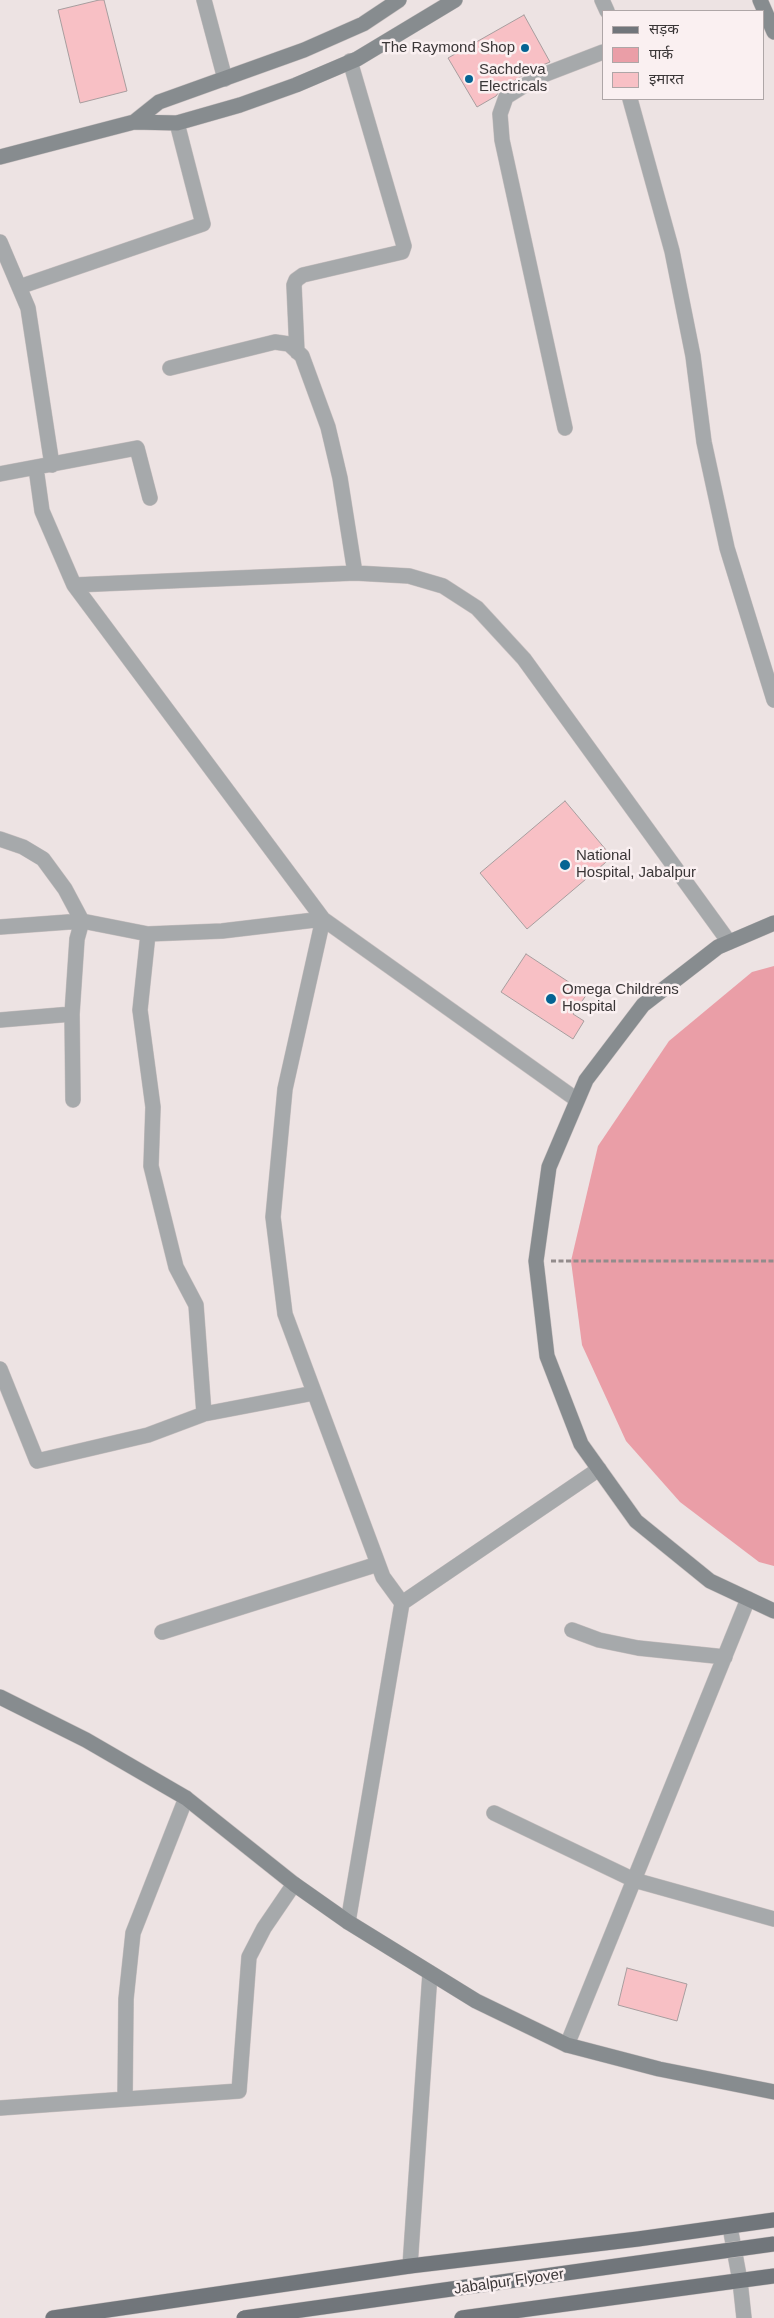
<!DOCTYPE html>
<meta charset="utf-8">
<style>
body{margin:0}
#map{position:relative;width:774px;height:2318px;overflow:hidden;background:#ede3e3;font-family:Arial,"Noto Sans Devanagari",sans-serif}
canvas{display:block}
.legend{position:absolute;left:602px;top:10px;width:162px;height:90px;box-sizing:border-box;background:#faf0f1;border:1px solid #aea6a7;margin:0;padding:6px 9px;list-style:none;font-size:15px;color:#3b3738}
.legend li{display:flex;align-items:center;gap:10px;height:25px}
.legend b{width:25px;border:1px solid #aea6a7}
</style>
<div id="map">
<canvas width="774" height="2318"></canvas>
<ul class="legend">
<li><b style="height:6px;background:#71767b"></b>सड़क</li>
<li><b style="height:14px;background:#ea9ea7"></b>पार्क</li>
<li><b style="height:14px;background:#f8c0c5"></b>इमारत</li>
</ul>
</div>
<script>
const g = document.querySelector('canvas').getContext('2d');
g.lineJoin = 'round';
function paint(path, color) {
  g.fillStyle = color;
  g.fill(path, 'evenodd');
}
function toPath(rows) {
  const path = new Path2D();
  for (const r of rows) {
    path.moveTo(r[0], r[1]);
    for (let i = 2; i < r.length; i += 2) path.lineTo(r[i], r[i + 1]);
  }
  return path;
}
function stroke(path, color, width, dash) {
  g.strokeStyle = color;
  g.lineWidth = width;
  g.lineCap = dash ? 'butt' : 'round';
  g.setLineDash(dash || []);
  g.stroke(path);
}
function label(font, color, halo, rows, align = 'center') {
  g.font = font + ' Arial,sans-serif';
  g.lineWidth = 5;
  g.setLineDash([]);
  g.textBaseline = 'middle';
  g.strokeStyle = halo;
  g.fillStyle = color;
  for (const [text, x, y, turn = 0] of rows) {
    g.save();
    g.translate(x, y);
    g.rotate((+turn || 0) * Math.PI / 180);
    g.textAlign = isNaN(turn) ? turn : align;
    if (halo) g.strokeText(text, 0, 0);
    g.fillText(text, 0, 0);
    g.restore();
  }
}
const green = toPath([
 [774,966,774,1566,759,1562,680,1502,626,1441,582,1345,571,1261,598,1146,669,1041,752,972]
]);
const building = toPath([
 [99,0,104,0,127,91,80,103,58,10,99,0],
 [524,15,550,62,533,69,501,89,496,96,477,107,448,58,524,15],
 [565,801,612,857,527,929,480,873,565,801],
 [526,954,587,994,573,1014,584,1021,573,1039,501,992,526,954],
 [627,1968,687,1984,677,2021,618,2005,627,1968]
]);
const path = toPath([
 [551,1261,774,1261]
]);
const street = toPath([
 [204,0,225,79],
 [602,0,607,11],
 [630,99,672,251,693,356,704,442,727,548,774,700],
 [0,242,28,308,52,465],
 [19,287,203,224,177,123],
 [297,352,294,285,296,280,303,275,402,252,404,246,350,61],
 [170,368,275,342,289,344,302,356,328,427,340,478,355,573],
 [565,428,502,140,500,114,506,97,538,77,603,52],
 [36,468,42,511,74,585],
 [0,474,137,448,150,498],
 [0,839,23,847,43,859,65,889,82,921,77,939,72,1014,73,1100],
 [323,919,285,1089,273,1217,285,1314,383,1577,402,1603],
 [0,927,82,921,148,934,222,931,323,919],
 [148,934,140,1010,153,1107,151,1166,176,1267,196,1305,204,1414],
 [0,1020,72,1014],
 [577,1100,323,919,74,585,355,573,409,576,443,586,477,608,524,659,729,942],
 [0,1369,37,1461,148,1435,204,1414,314,1393],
 [572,1630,599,1640,638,1648,725,1657],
 [162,1632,378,1564],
 [494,1813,634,1880,774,1919],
 [348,1922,402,1603,599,1469],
 [567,2045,748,1599],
 [125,2099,126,1999,133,1933,186,1798],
 [0,2108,239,2091,249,1957,264,1928,294,1884],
 [730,2227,740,2281,744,2318],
 [410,2266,430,1973]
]);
const secondary = toPath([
 [760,0,774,32],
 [134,122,159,102,304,50,363,24,399,0],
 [0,157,134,122,177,123,240,105,296,85,357,59,455,0],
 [774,923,718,947,643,1005,586,1080,549,1167,536,1261,547,1356,581,1444,636,1521,710,1581,774,1611],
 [0,1697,86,1740,186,1798,294,1884,348,1922,476,2001,567,2045,659,2069,774,2092]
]);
const primary = toPath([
 [53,2318,410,2266,638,2239,774,2220],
 [462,2318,774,2276]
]);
const primaryBridge = toPath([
 [244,2318,774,2244]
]);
const markers = [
 [525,48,5,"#046393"],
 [469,79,5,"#046393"],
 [565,865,6,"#046393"],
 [551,999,6,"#046393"]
];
const poiNames = [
 ["The Raymond Shop",515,48,"right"],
 ["Sachdeva",479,70],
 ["Electricals",479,87],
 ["National",576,856],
 ["Hospital, Jabalpur",576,873],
 ["Omega Childrens",562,990],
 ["Hospital",562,1007]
];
const streetNames = [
 ["Jabalpur Flyover",509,2282,-8]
];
paint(green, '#ea9ea7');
paint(building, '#f8c0c5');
stroke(building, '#a79d9e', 1);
stroke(street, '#c9c1c1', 16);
stroke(secondary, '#c9c1c1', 16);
stroke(primary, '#c9c1c1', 16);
stroke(path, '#938c8c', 3, [5, 2.5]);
stroke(street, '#a6a9ab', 15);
stroke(secondary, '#878c8f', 15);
stroke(primary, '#71767b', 15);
stroke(primaryBridge, '#c9c1c1', 16, []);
stroke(primaryBridge, '#71767b', 15);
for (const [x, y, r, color] of markers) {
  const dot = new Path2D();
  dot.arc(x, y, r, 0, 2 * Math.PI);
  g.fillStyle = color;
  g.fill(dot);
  stroke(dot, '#faf0f1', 2);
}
label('15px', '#3b3738', '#faf0f1', poiNames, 'left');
label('15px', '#3b3738', '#faf0f1', streetNames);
</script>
